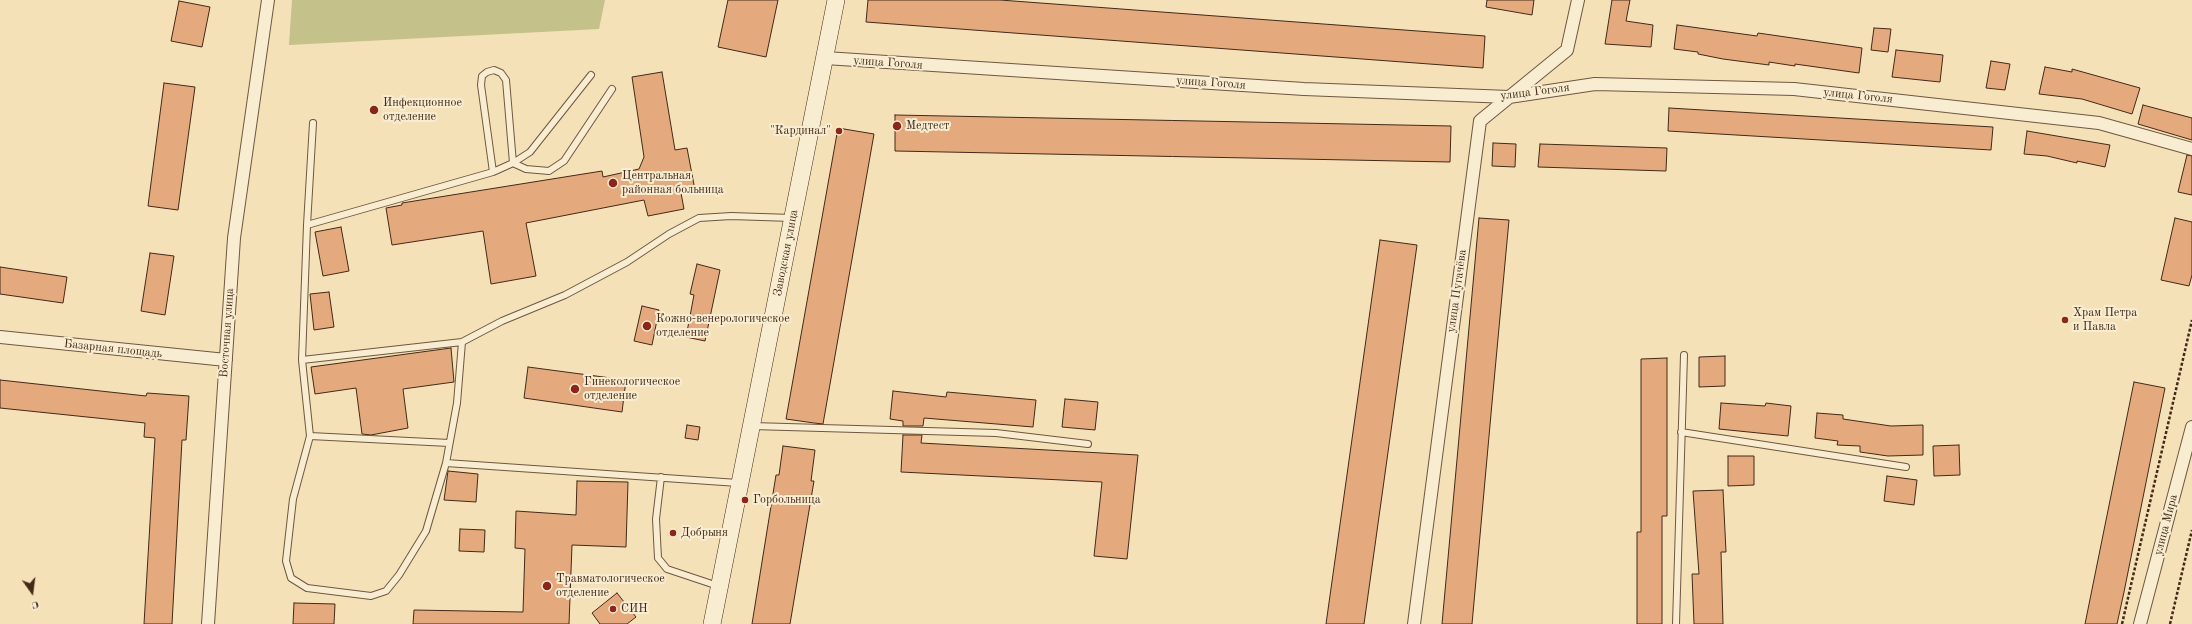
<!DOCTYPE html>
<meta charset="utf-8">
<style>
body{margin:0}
#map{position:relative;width:2192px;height:624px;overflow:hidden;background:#f5e1b8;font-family:"Old Standard TT",serif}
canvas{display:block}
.north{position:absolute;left:12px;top:572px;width:40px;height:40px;-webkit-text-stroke:3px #f8ecd1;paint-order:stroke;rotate:166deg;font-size:11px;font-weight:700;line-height:16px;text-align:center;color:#422918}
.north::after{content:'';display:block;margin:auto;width:14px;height:18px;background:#422918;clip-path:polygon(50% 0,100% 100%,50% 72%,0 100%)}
</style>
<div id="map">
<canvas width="2192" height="624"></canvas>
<div class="north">С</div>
</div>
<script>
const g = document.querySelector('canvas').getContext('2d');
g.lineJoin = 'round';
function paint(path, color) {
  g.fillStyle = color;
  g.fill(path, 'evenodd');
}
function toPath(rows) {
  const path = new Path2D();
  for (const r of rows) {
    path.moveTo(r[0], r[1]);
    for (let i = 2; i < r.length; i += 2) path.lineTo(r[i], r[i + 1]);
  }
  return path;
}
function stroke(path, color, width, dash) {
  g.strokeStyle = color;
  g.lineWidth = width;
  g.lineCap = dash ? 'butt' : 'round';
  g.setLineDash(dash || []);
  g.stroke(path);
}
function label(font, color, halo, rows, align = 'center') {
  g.font = font + ' "Old Standard TT",serif';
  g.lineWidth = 4;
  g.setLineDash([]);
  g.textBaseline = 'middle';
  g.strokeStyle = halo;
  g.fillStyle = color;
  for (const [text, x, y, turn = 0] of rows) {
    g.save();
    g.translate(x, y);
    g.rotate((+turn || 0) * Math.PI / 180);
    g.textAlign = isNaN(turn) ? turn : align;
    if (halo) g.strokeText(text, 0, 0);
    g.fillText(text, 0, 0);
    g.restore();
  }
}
const green = toPath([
 [292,0,605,0,599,29,289,45]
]);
const building = toPath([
 [728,0,778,0,766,57,718,47,728,0],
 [868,0,1000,0,1485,36,1483,68,866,22,868,0],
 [1487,0,1534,0,1532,15,1486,7,1487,0],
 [1612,0,1630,0,1626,21,1653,25,1651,47,1605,44,1612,0],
 [179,1,210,7,202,47,171,41,179,1],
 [1677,25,1757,36,1758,33,1862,48,1859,73,1795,64,1795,66,1769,62,1769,65,1723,59,1698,54,1698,52,1674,49,1677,25],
 [1874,28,1891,29,1888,52,1871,50,1874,28],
 [1896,50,1943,55,1940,82,1892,77,1896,50],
 [1991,61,2010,64,2005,90,1986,88,1991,61],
 [2045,67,2072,72,2072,69,2140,88,2132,114,2082,99,2039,94,2045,67],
 [662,72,675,150,687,148,695,190,681,193,684,209,648,216,644,200,526,223,536,276,491,284,483,231,392,245,386,208,402,205,402,203,602,171,603,177,639,169,644,157,632,77,662,72],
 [164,83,195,87,178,210,148,206,164,83],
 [2143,105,2192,118,2192,140,2138,124,2143,105],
 [1669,108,1993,127,1991,150,1668,131,1669,108],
 [895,115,1451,126,1450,162,895,151,895,115],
 [838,128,874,134,823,424,814,423,786,419,838,128],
 [2027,131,2110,145,2105,167,2077,161,2077,163,2047,156,2024,154,2027,131],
 [1493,143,1516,144,1515,167,1492,166,1493,143],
 [1540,144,1667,148,1666,171,1538,167,1540,144],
 [2187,155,2192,156,2192,195,2178,192,2187,155],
 [1479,218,1509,220,1492,403,1472,624,1442,624,1479,218],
 [2175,218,2192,222,2192,275,2189,286,2161,280,2175,218],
 [341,227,349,271,323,276,315,232,341,227],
 [1380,240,1417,245,1389,445,1364,624,1326,624,1380,240],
 [150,253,174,256,165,315,141,311,150,253],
 [697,264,720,270,705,341,686,337,694,295,690,294,697,264],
 [0,267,67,277,63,303,0,294,0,267],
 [329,292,334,327,314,330,310,294,329,292],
 [642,306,659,310,652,345,634,341,642,306],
 [451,348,454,382,403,389,408,428,371,435,362,434,356,388,315,394,311,367,451,348],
 [1725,356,1725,386,1699,387,1699,357,1725,356],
 [1667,358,1667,516,1662,516,1662,624,1637,624,1637,532,1641,532,1641,359,1667,358],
 [528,367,626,380,622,412,524,398,528,367],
 [0,380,146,396,147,393,189,396,186,440,182,440,172,624,144,624,155,438,144,437,145,423,0,408,0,380],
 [2134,382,2165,388,2124,592,2117,624,2085,624,2134,382],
 [893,391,946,397,947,392,1036,400,1033,427,924,418,923,426,903,426,903,421,890,419,893,391],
 [1065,399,1098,402,1095,430,1062,427,1065,399],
 [1721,403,1765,406,1766,403,1791,406,1788,436,1719,429,1721,403],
 [1817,413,1843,415,1843,419,1891,426,1923,425,1923,455,1888,456,1860,452,1860,446,1837,445,1838,441,1815,438,1817,413],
 [687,425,700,427,698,440,685,438,687,425],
 [903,435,922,435,921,443,1138,455,1127,559,1094,556,1102,482,901,472,903,435],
 [1959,445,1960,475,1934,476,1933,446,1959,445],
 [783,446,815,450,811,481,814,481,790,624,752,624,776,475,779,475,783,446],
 [1728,456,1754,456,1754,485,1728,486,1728,456],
 [448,471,478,474,476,502,444,500,448,471],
 [1887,476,1917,480,1914,505,1884,501,1887,476],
 [577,481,628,482,626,547,572,545,569,624,413,624,414,610,523,612,525,549,515,548,516,511,576,515,577,481],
 [1723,490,1726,552,1721,552,1723,624,1694,624,1692,574,1699,574,1693,491,1723,490],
 [460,529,485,530,484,552,459,551,460,529],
 [617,593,636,617,627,624,600,624,592,613,617,593],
 [294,603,335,604,334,624,293,624,294,603]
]);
const path = toPath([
 [2122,624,2192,320],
 [2170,624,2192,530]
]);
const lane = toPath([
 [493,172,481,85,482,76,487,72,494,70,501,73,506,80,513,163,526,169,549,171,564,161,612,89],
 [307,225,313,123],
 [302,360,462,342],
 [752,426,996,433,1088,444],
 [1681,432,1906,467],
 [310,436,449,443],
 [446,463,426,531,399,575,386,591,371,596,307,588,291,578,286,561,293,499,310,436,302,360,307,225,493,172,513,163,530,152,591,75],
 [661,477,656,519,658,558,667,569,718,586],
 [738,483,446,463,457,403,462,342,502,321,565,295,627,262,669,234,699,218,731,216,792,218],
 [1676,624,1684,355]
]);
const street = toPath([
 [825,58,1304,89,1509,97,1595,84,1794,89,2099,123,2192,149],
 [0,337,226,360],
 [208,624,234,238,268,0],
 [1414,624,1480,121,1567,50,1578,0],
 [2140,624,2192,427]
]);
const secondary = toPath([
 [712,624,836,0]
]);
const markers = [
 [374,110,5,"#8f2418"],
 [897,126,5,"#8f2418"],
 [839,131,4,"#8f2418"],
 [613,183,5,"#8f2418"],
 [2065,320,4,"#8f2418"],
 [647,326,5,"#8f2418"],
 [575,389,5,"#8f2418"],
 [745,500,4,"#8f2418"],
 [673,533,4,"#8f2418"],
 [547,586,5,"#8f2418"],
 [613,609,4,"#8f2418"]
];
const streetNames = [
 ["улица Гоголя",888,63,4],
 ["улица Гоголя",1211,83,4],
 ["улица Гоголя",1535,92,-7],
 ["улица Гоголя",1858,96,6],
 ["Заводская улица",786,253,-79],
 ["улица Пугачёва",1457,291,-82],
 ["Восточная улица",227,333,-86],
 ["Базарная площадь",113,349,6],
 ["улица Мира",2166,525,-75]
];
const poiNames = [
 ["Инфекционное",383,103],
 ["отделение",383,117],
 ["Медтест",906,126],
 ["\"Кардинал\"",831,131,"right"],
 ["Центральная",622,176],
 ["районная больница",622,190],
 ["Храм Петра",2073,313],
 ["и Павла",2073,327],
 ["Кожно-венерологическое",656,319],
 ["отделение",656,333],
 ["Гинекологическое",584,382],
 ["отделение",584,396],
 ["Горбольница",753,500],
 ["Добрыня",681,533],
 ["Травматологическое",556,579],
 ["отделение",556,593],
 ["СИН",621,609]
];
paint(green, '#c4c18a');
paint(building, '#e4aa7d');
stroke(building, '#422918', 1);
stroke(lane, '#6f5740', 8);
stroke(street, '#6f5740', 14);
stroke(secondary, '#422918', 18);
stroke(path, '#422918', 2.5, [3, 2]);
stroke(lane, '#f8ecd1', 6);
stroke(street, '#f8ecd1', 12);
stroke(secondary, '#f8ecd1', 17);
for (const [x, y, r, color] of markers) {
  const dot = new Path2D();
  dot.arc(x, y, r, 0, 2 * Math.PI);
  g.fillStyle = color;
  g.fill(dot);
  stroke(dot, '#f8ecd1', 1.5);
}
label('12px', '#422918', '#f8ecd1', streetNames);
label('12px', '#422918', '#f8ecd1', poiNames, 'left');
</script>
